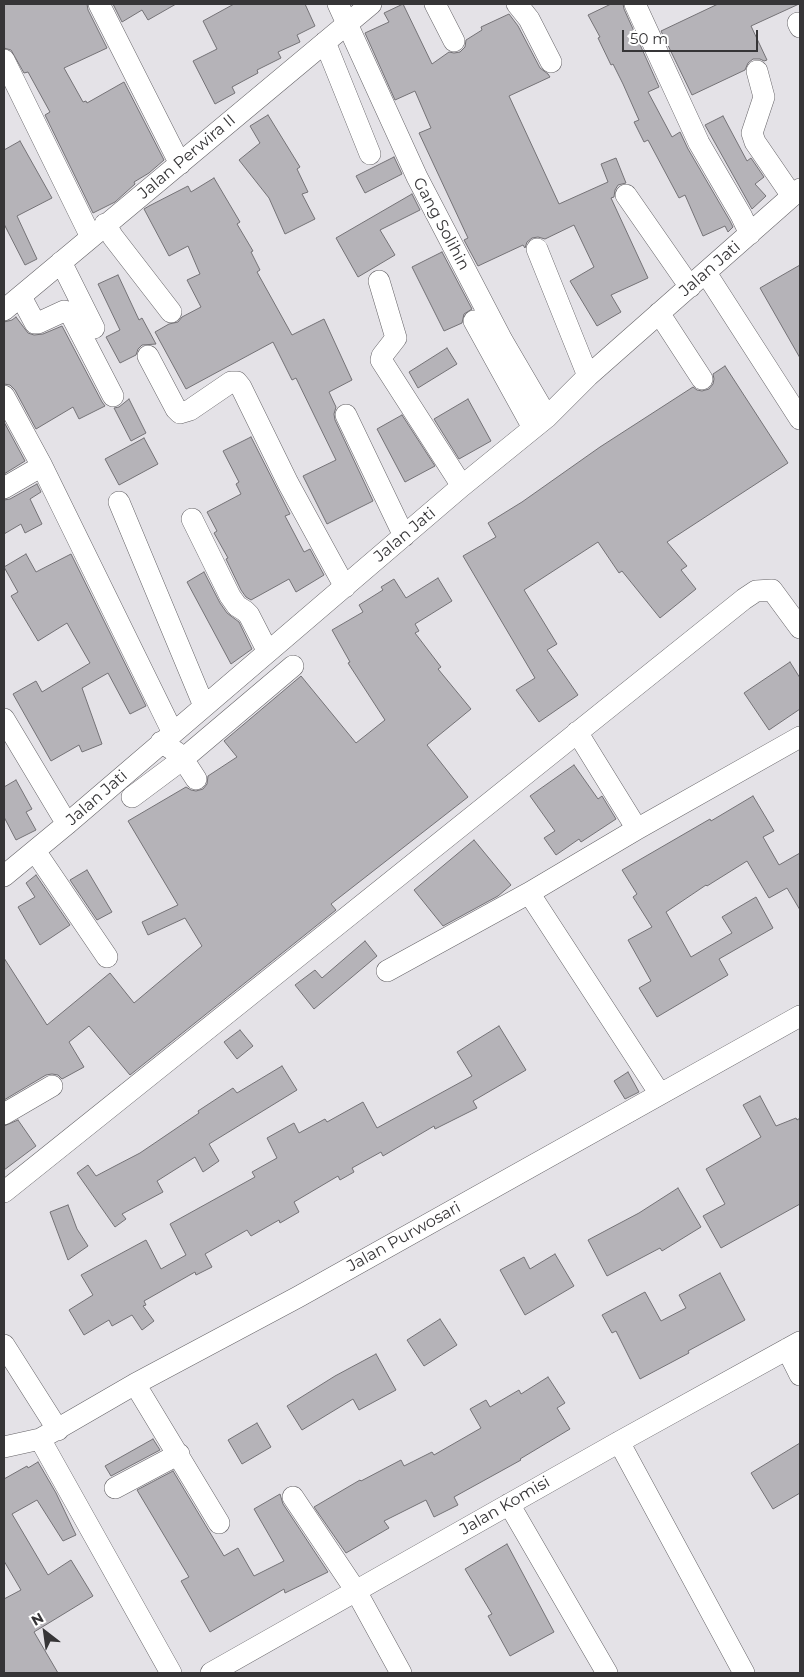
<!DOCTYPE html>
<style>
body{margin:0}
#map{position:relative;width:804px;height:1677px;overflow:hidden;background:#e4e2e7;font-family:Montserrat,sans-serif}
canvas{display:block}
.frame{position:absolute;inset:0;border:5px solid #363537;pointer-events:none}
.north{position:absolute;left:20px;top:1607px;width:50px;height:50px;-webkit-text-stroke:4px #fff;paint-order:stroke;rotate:330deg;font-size:14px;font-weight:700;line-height:20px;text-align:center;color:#363537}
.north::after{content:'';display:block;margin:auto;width:18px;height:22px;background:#363537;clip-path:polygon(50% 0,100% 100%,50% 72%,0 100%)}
.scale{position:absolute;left:622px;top:30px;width:136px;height:22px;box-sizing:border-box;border:2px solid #363537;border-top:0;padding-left:6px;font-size:15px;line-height:18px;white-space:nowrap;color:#363537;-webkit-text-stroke:4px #fff;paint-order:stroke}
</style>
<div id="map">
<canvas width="804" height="1677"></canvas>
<div class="frame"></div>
<div class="north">N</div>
<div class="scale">50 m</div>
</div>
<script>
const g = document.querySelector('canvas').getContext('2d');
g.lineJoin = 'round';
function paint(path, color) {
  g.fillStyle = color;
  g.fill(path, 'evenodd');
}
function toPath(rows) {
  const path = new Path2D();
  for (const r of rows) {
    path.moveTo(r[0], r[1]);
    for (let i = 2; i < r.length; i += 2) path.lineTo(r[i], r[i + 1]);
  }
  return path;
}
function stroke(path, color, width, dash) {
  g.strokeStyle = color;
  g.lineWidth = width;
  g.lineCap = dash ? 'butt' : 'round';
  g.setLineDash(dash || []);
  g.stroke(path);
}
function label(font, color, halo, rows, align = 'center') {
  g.font = font + ' Montserrat,sans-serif';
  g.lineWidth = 4;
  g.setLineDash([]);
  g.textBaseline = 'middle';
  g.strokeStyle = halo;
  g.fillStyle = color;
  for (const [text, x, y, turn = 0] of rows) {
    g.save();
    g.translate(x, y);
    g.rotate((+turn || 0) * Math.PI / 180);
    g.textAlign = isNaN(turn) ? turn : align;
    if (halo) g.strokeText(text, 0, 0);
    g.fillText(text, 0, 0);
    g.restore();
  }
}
const building = toPath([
 [4,4,87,4,88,10,107,48,64,68,83,102,86,101,87,103,124,82,164,160,149,173,134,182,135,184,115,202,93,213,45,115,50,112,28,72,24,73,11,50,4,48,4,4],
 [113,4,176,4,148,20,142,10,122,22,113,4],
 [234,4,305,4,315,26,297,35,300,42,278,52,281,58,257,70,258,73,232,87,235,93,215,104,193,61,217,49,203,21,234,4],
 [403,4,432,64,449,52,454,53,460,52,465,47,466,40,482,30,481,27,509,14,518,26,540,68,548,74,550,77,509,96,559,204,608,182,601,164,616,158,626,183,618,185,615,190,614,197,611,198,648,278,611,295,621,312,597,326,570,281,594,267,574,225,545,239,538,237,532,238,527,242,525,248,523,245,478,266,464,240,468,238,419,133,431,128,415,91,395,100,365,33,389,22,384,13,403,4],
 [611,4,623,4,624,9,659,87,648,92,672,137,680,132,688,149,730,221,733,227,728,232,725,226,703,236,685,195,679,198,648,140,644,142,634,122,639,120,623,84,613,64,611,65,598,38,600,37,588,15,611,4],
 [718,4,799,4,751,26,767,60,764,61,760,59,753,59,748,63,745,70,692,95,661,31,718,4],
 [268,115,300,167,297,169,308,192,302,194,315,219,285,234,269,198,239,160,260,143,250,126,268,115],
 [723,116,747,161,751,158,764,177,755,184,766,196,752,209,705,125,723,116],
 [20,141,52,198,17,216,37,259,25,265,4,224,4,150,20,141],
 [394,157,402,174,365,193,356,176,394,157],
 [214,178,240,222,237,224,253,251,251,252,260,270,257,272,292,335,324,319,352,380,329,392,336,407,334,414,335,420,373,501,327,524,303,476,336,460,296,378,292,380,273,342,186,389,155,332,169,324,178,322,182,317,201,307,187,280,200,274,188,246,169,256,144,209,149,206,188,186,191,192,214,178],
 [412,194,420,210,380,230,395,255,358,277,336,238,412,194],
 [442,252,472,309,464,314,462,323,444,331,412,267,442,252],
 [800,265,800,358,760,288,800,265],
 [118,275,139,320,142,318,156,344,142,345,138,349,136,355,120,363,106,337,120,330,98,284,118,275],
 [16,317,28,333,34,335,43,334,62,326,102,402,105,406,79,419,73,407,36,429,15,390,10,385,4,384,4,322,12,320,16,317],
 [447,348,457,364,418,388,409,372,447,348],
 [725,366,788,463,667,542,687,566,681,570,696,589,660,618,622,571,619,573,598,542,524,590,557,644,547,650,578,695,539,722,516,690,535,678,463,556,496,537,488,523,522,502,600,447,693,387,697,390,702,391,709,389,713,384,714,379,713,374,725,366],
 [129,399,146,433,131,441,114,408,119,407,129,399],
 [468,399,491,441,459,459,434,419,468,399],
 [402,415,435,466,405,482,377,429,402,415],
 [4,422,25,461,4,474,4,422],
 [251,437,290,514,285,516,304,552,310,549,324,575,296,592,289,579,251,600,246,597,241,590,226,559,228,558,214,533,217,531,207,512,241,494,236,484,239,482,223,451,251,437],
 [144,438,158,464,119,485,105,459,144,438],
 [37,484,41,492,30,499,42,524,25,533,21,524,4,534,4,500,10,499,37,484],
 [26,554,36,572,71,554,146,706,130,714,108,673,82,688,102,744,82,752,79,745,51,761,13,694,36,681,42,692,90,663,67,623,38,641,11,596,18,592,4,567,26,554],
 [204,572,220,603,227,613,239,622,252,649,231,664,187,582,204,572],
 [438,578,452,601,415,624,419,631,415,633,441,667,438,669,471,709,427,745,468,797,331,904,336,910,130,1075,89,1026,69,1042,84,1067,62,1079,58,1075,52,1074,46,1075,4,1100,4,958,47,1025,110,973,134,1003,202,946,185,918,148,935,142,922,178,905,128,821,186,787,191,790,196,791,203,789,207,784,208,776,237,757,224,741,301,676,356,743,385,720,348,663,350,662,332,630,363,612,359,605,383,590,381,587,394,579,406,598,438,578],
 [790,662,800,678,800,709,769,730,744,693,790,662],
 [574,765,598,799,602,796,616,819,581,842,579,839,556,855,544,838,555,831,530,796,574,765],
 [16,780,32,809,26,812,36,830,16,840,4,817,4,787,16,780],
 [753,796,774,831,763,837,779,865,800,853,800,910,787,888,769,898,747,861,707,886,706,885,666,912,691,957,732,933,722,917,756,897,773,928,719,959,728,975,657,1017,639,988,651,981,628,940,652,927,633,897,637,894,622,870,710,819,711,821,753,796],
 [474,840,511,885,498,896,443,926,414,890,474,840],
 [87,870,112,912,97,920,70,880,87,870],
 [36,875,70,925,40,945,18,907,35,897,26,883,36,875],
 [365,941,377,956,314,1009,295,985,315,970,322,978,365,941],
 [499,1026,526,1070,473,1101,477,1108,435,1129,434,1126,383,1156,381,1152,352,1168,354,1172,340,1180,338,1176,294,1202,299,1212,280,1223,279,1220,251,1236,247,1230,205,1254,212,1267,196,1275,195,1272,144,1301,146,1305,143,1306,154,1321,142,1330,132,1315,112,1326,109,1320,84,1335,69,1310,93,1295,81,1275,146,1240,161,1269,186,1255,170,1224,255,1177,252,1172,277,1158,267,1138,294,1123,299,1133,325,1119,327,1122,363,1102,377,1128,472,1076,457,1052,499,1026],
 [240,1030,253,1046,237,1059,224,1042,240,1030],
 [282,1066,297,1090,209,1144,219,1161,203,1172,195,1157,157,1181,163,1192,122,1214,126,1219,115,1227,77,1173,88,1165,96,1176,115,1166,140,1153,199,1113,198,1111,233,1088,237,1093,282,1066],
 [628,1072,639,1092,625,1099,614,1081,628,1072],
 [760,1096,776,1126,796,1118,797,1120,800,1118,800,1204,721,1248,703,1216,725,1204,706,1169,761,1137,743,1105,760,1096],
 [18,1120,36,1146,4,1170,4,1126,18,1120],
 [678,1188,701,1227,662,1251,660,1248,607,1276,588,1240,639,1213,678,1188],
 [68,1205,77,1229,88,1246,68,1260,50,1212,68,1205],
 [555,1254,574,1286,525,1315,500,1270,524,1257,530,1269,555,1254],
 [720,1273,745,1320,688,1351,689,1353,640,1379,616,1331,612,1333,602,1315,645,1292,661,1321,686,1308,679,1295,720,1273],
 [440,1319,457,1345,424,1366,407,1340,440,1319],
 [376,1354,396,1390,359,1410,353,1399,302,1430,287,1406,335,1376,376,1354],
 [548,1377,565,1403,557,1408,570,1429,520,1459,521,1460,454,1497,458,1505,434,1517,426,1500,384,1521,389,1528,346,1553,314,1507,360,1480,361,1481,401,1460,404,1466,432,1452,434,1455,481,1428,470,1409,486,1400,490,1407,519,1390,521,1394,548,1377],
 [257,1423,271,1447,242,1464,228,1440,257,1423],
 [153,1439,160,1450,111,1476,105,1466,153,1439],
 [800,1443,800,1493,773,1509,751,1473,800,1443],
 [38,1462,56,1493,76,1535,63,1541,37,1500,12,1514,48,1575,71,1560,93,1596,34,1632,58,1673,4,1673,4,1599,21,1590,4,1561,4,1479,27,1466,28,1468,38,1462],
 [173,1471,224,1556,238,1548,254,1576,284,1561,254,1509,280,1494,283,1504,328,1572,285,1593,284,1589,210,1632,181,1581,189,1577,137,1490,173,1471],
 [507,1544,554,1632,510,1656,488,1616,492,1614,465,1569,507,1544]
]);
const minor = toPath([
 [99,4,180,164],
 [338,4,417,177,502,340,547,417],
 [435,4,454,41],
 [517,4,529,19,551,62],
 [635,4,699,143,741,215,750,234],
 [798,23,800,27],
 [325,42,370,154],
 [4,60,91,237],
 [757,71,764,97,752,133,755,142,792,196],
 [626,195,690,287],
 [105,224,113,237,171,312],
 [537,249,588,376],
 [61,262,94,328],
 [706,273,800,419],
 [379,281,396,338,382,356,381,360,462,486],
 [21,297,35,323,38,323,64,311,70,313,113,396],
 [4,310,371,4],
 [659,313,702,379],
 [474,321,533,428],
 [148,356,176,409,180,413,190,410,231,382,237,382,241,387,288,483,345,587],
 [4,396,42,466,173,733],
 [346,415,404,536],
 [4,488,42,466],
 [119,502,204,706],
 [192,519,230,596,237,606,245,611,249,615,268,652],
 [4,719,67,824],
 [577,732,637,829],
 [161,742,176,752,183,759,293,666],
 [132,797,183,759,196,779],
 [35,851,107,957],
 [4,876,67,824,462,486,547,417,588,376,800,189],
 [387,971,529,893],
 [660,1094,529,893,637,829,800,737],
 [4,1114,52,1086],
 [4,1192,744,599,756,591,772,590,800,628],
 [4,1345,58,1430],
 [787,1349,800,1375],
 [135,1384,219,1523],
 [40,1439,171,1673],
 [619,1442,744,1673],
 [4,1447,40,1439,135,1384,298,1297,800,1016],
 [115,1488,179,1454],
 [293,1497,356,1591,401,1673],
 [509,1504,607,1673],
 [211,1673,619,1442,800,1342]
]);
const streetNames = [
 ["Jalan Perwira II",187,157,-40],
 ["Gang Solihin",441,224,62],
 ["Jalan Jati",710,269,-41],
 ["Jalan Jati",405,535,-40],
 ["Jalan Jati",97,798,-41],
 ["Jalan Purwosari",404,1237,-29],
 ["Jalan Komisi",505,1506,-30]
];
paint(building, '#b5b3b8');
stroke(building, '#747276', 1);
stroke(minor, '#656367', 22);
stroke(minor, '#fff', 21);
label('16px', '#363537', '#fff', streetNames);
</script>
